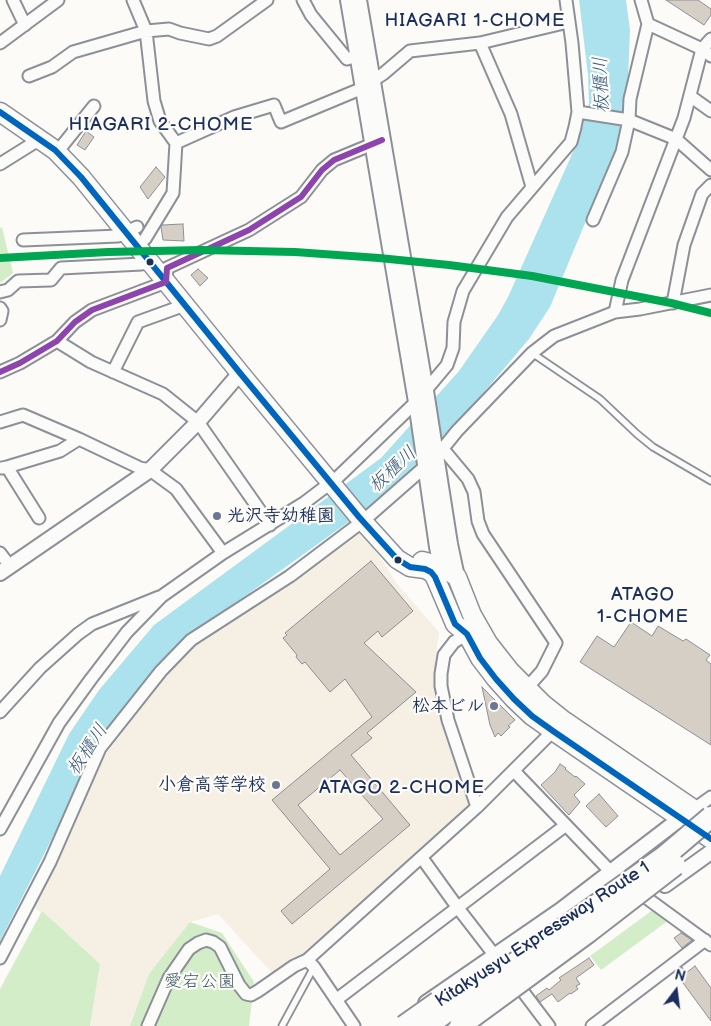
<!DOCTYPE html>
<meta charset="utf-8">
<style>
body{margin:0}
#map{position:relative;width:711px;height:1026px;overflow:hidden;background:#fcfbf8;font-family:"Balsamiq Sans",sans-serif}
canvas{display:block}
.north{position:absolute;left:651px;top:966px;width:50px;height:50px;-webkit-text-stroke:4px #fdfcf7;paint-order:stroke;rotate:15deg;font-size:14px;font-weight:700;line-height:20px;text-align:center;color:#1b2f5e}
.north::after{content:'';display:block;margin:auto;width:18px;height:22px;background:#1b2f5e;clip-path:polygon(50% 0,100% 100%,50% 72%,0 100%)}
</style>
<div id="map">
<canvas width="711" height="1026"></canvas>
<div class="north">N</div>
</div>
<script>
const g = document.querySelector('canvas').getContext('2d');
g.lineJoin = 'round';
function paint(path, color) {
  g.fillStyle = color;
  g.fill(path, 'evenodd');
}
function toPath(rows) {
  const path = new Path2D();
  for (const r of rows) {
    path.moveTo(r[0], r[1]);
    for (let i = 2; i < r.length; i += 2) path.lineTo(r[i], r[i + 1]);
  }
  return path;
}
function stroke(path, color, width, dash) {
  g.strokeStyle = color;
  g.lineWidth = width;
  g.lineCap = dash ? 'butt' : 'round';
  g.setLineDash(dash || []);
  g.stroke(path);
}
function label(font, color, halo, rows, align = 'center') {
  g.font = font + ' "Balsamiq Sans","Klee One",sans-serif';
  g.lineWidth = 4.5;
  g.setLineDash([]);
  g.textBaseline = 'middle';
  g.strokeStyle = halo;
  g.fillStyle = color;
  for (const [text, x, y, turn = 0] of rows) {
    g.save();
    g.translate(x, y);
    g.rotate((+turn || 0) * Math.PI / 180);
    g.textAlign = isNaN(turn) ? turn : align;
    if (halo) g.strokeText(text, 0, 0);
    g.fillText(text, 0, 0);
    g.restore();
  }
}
const built = toPath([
 [359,529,382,560,397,584,439,632,435,662,437,697,446,738,470,807,302,959,273,974,218,914,190,922,143,991,130,1026,90,1026,100,964,32,905,100,762,170,670,194,646]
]);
const green = toPath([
 [2,227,13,273,0,283,0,228],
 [654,909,669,920,601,970,590,956],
 [42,911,100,964,90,1026,0,1026,0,989],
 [190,922,222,933,254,982,249,1026,130,1026,149,974]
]);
const water = toPath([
 [579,0,626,0,630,30,627,103,614,154,550,307,529,339,447,436,386,495,216,617,181,645,154,670,67,809,0,941,0,876,69,734,99,690,154,625,381,458,459,371,498,315,508,297,569,161,580,135,589,103,588,75]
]);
const building = toPath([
 [666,0,698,0,711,9,711,15,704,25,666,0],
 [86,131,94,137,85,150,77,145,86,131],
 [156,167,165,177,148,199,140,187,156,167],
 [183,224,184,241,163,240,161,227,162,225,183,224],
 [198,269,208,278,200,286,191,275,198,269],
 [371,561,413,611,382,637,378,631,364,643,416,692,367,733,372,738,351,755,410,825,292,924,281,911,330,869,272,800,372,717,345,679,330,692,305,662,302,664,296,657,297,655,283,638,287,635,285,633,371,561],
 [340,770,383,819,340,855,298,805,340,770],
 [631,622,652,636,658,626,683,641,686,639,710,655,706,660,711,664,711,745,580,662,597,636,614,647,631,622],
 [482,687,515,720,508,726,510,727,501,736,498,733,495,737,490,725,482,687],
 [560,764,566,768,565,769,575,777,576,776,585,784,574,795,580,802,569,815,541,785,555,772,560,764],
 [599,794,618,816,606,827,586,806,599,794],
 [681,933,692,940,682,948,674,938,681,933],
 [589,958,594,965,576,978,580,984,576,986,578,989,571,994,570,993,558,1002,552,994,540,1002,536,996,547,988,549,990,561,980,559,978,589,958],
 [695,966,711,988,711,1021,675,972,682,967,686,973,695,966]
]);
const service = toPath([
 [532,353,600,399,637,434,653,447,711,481],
 [282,1026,314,967]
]);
const minor = toPath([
 [13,0,25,25],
 [133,0,146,31,154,101,160,121,176,143,173,193,145,239],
 [303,0,311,15,347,59,357,56],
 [648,24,702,49,711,56],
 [0,43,58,0],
 [480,43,511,114,532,187],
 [29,76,52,67,73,52,146,31,169,29,180,33,209,39,217,36,267,0],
 [690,96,711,111],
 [578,112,629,120,676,139,711,170],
 [176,143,234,117,274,105,281,122,358,90,383,74,410,51,480,43,568,22],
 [62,146,94,106],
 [0,164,40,139],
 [593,220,622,152,629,120,630,99,648,24,641,0],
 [23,240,118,236,137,227],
 [0,292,8,290,18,281,51,280,61,268,142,264],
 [673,303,684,245,702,194,711,185],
 [0,308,2,311,0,320],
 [615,312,640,309,711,295],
 [57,341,91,362,163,394,198,422,270,525],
 [0,372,20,363,57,341,75,322,92,310,166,282,167,268,249,230,301,197,322,170,334,160,380,141],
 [113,372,138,322,185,305],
 [0,422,23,415,79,439,140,468,150,470,176,489,223,553],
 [443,449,468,479,474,492,478,521,483,534,556,643,542,671,526,689],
 [7,467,60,451,79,439],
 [2,468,7,467,39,518],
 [0,553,10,566],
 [467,634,454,642,444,655,441,674,441,686,448,720,477,807],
 [0,712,40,668,78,634,92,624,159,597],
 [514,771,611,872,711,945],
 [690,812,711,797],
 [0,829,59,723,91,679,127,632,162,596,223,553,304,503,337,478,416,402,447,365,453,348,454,322,463,291,507,217,571,142,575,127,578,112,572,43,566,0],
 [422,858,458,908,499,961],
 [0,958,50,862,100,748,161,671,191,640,290,576,363,521,436,457,457,431,532,353,554,336,615,312,622,280,684,118,702,49,711,39],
 [307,960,314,967,354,1026],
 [515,981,549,1026],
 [336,1000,566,825],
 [148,1026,169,978,189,949,198,943,206,940,213,942,220,947,239,985,246,994,251,995,258,991,294,966,307,960,477,807,557,727],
 [592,1026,705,940]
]);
const tertiary = toPath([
 [348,0,416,402,437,547,441,566],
 [359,0,426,391,450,544,457,577],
 [0,573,150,470,198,422,240,373],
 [665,885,711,852],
 [426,1003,561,910,681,818]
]);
const trunk = toPath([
 [0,112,55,150,81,177,240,373,359,517,397,559,410,567,425,569,431,572,435,577,455,624,467,634,480,658,496,679,514,699,532,716,553,731,711,839],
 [422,561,441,566,457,577,472,615,488,643,510,671,543,704,563,720,711,821]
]);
const motorwayBridge = toPath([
 [404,1026,438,1002],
 [427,1026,665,856,711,817],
 [460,1026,587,933,675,865]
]);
const bus1 = toPath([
 [0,112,55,150,81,177,240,373,359,517,397,559,410,567,425,569,431,572,435,577,455,624,467,634,480,658,496,679,514,699,532,716,553,731,711,839]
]);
const bus2 = toPath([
 [0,372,20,363,57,341,75,322,92,310,166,282,167,268,249,230,301,197,322,170,334,160,382,140]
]);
const rail1 = toPath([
 [0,258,108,252,201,250,295,252,379,258,449,265,532,276,671,303,711,313]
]);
const markers = [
 [150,262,4.5,"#1b2f5e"],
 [217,516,5,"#6a7694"],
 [398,560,4.5,"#1b2f5e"],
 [494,706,5,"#6a7694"],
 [276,785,5,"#6a7694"]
];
const poiNames = [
 ["光沢寺幼稚園",227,516,"left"],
 ["松本ビル",484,706],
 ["小倉高等学校",266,785]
];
const streetNames = [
 ["Kitakyusyu Expressway Route 1",543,935,-33]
];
const parkNames = [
 ["愛宕公園",200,982]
];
const neighbourhoodNames = [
 ["HIAGARI 1-CHOME",475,21],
 ["HIAGARI 2-CHOME",161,125],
 ["ATAGO",643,595],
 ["1-CHOME",643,617],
 ["ATAGO 2-CHOME",402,788]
];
const waterNames = [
 ["板櫃川",602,85,-92],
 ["板櫃川",393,470,-43],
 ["板櫃川",88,750,-56]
];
paint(built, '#f5efe4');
paint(green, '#d3edc8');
paint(water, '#ace2ee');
paint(building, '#d6cfc5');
stroke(building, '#8c9097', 1);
stroke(service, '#8c9097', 9);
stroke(minor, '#8c9097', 15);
stroke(tertiary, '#8c9097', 18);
stroke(trunk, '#8c9097', 21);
stroke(service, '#fbfbf9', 5.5);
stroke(minor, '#fbfbf9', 11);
stroke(tertiary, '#fbfbf9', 14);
stroke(trunk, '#fbfbf9', 18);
stroke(motorwayBridge, '#8c9097', 24, []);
stroke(motorwayBridge, '#fbfbf9', 20);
stroke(bus1, '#0065bd', 6);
stroke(bus2, '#8e44ad', 6);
stroke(rail1, '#00a651', 8);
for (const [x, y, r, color] of markers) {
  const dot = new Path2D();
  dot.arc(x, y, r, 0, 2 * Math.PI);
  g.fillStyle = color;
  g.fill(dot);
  stroke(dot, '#fdfcf7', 2);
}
label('bold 18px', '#1b2f5e', '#fdfcf7', poiNames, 'right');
label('18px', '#1b2f5e', '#fdfcf7', streetNames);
label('18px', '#415c6e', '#fdfcf7', parkNames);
g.letterSpacing = '1px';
label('19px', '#1b2f5e', '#fdfcf7', neighbourhoodNames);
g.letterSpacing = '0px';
label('italic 19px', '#375981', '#fdfcf7', waterNames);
</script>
